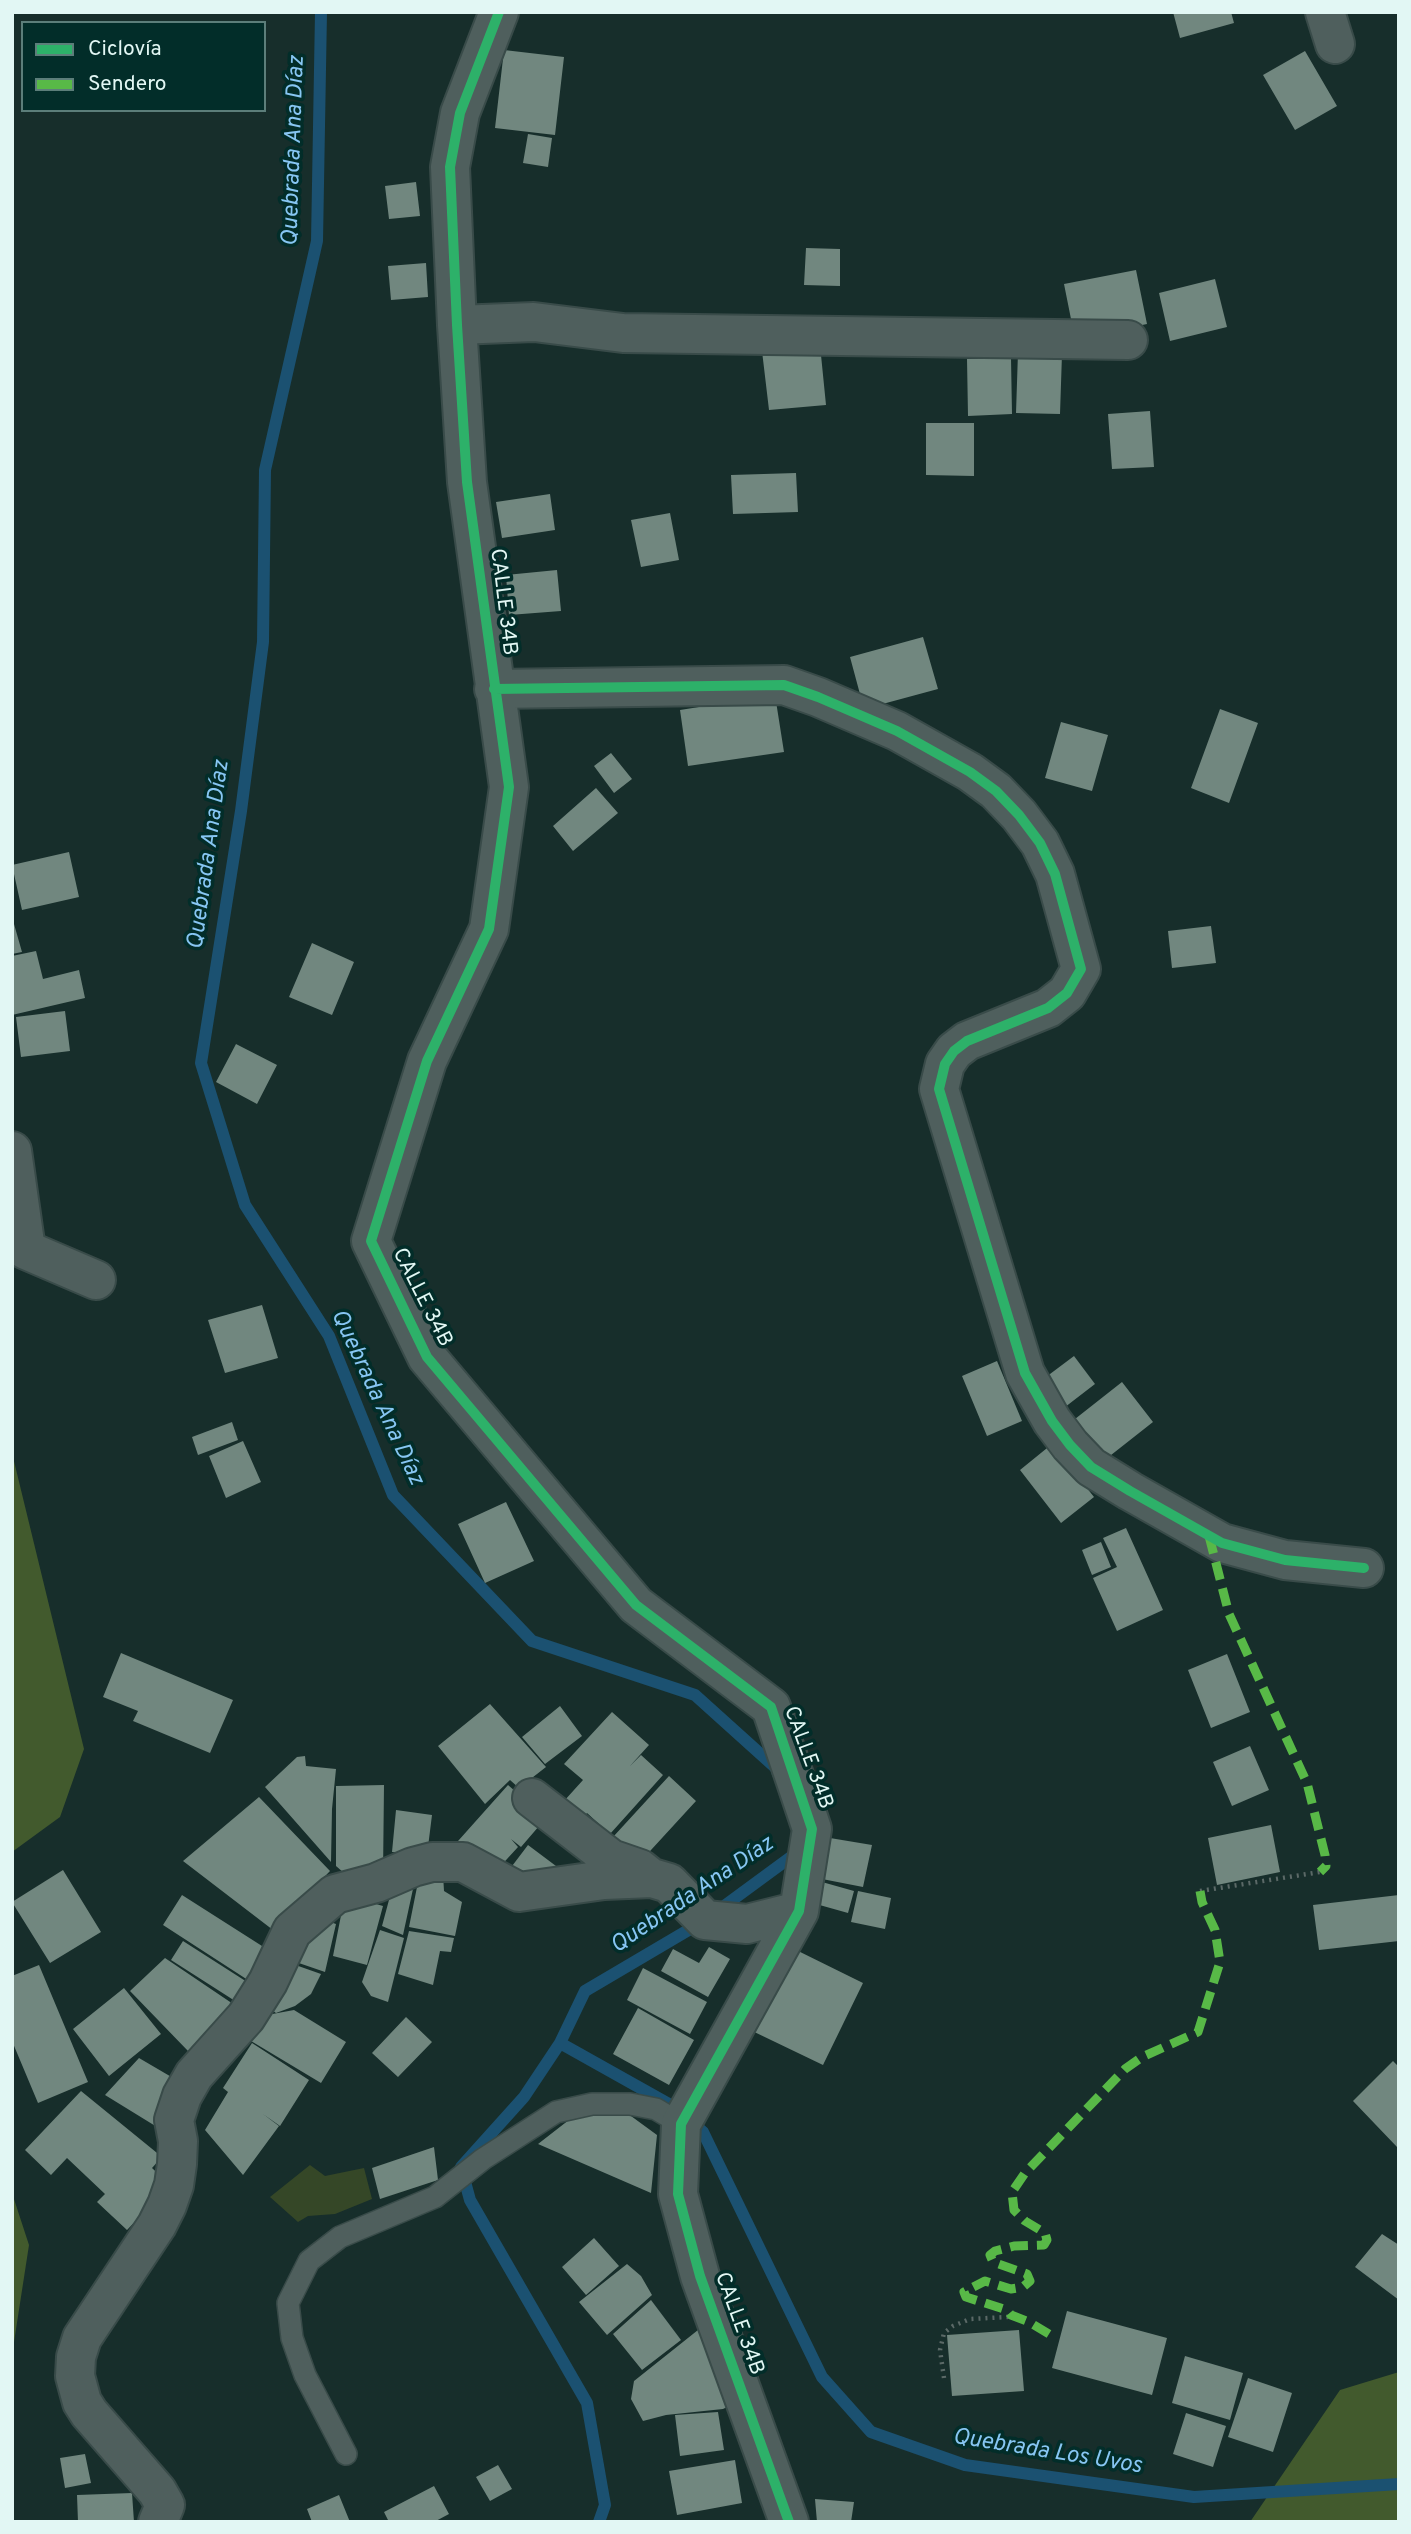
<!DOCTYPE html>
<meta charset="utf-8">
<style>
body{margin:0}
#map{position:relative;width:1411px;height:2534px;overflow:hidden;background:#172e2b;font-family:Overpass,sans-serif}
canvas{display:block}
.frame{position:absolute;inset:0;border:14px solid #e2f7f4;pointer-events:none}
.legend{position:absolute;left:21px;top:21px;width:245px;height:91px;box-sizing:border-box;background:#022d29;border:2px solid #5c7e7a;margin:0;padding:9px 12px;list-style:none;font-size:21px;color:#e2f7f4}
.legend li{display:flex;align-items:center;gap:14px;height:35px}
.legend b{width:35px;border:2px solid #5c7e7a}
</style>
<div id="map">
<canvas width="1411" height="2534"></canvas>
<div class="frame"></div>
<ul class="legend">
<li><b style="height:9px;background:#2db169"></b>Ciclovía</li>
<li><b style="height:9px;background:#58b947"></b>Sendero</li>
</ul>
</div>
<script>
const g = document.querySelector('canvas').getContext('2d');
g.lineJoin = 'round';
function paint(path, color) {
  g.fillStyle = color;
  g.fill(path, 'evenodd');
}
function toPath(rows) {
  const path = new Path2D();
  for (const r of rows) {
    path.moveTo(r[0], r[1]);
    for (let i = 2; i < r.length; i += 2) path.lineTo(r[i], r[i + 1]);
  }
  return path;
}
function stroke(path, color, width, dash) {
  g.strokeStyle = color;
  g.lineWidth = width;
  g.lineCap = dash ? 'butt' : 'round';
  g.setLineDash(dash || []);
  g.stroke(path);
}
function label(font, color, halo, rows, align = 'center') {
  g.font = font + ' Overpass,sans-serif';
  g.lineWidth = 7;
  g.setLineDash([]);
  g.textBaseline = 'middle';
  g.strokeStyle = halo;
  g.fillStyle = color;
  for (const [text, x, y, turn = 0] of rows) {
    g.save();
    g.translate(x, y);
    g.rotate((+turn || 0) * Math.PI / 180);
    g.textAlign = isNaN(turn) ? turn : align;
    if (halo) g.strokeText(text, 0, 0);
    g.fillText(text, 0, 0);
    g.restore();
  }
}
const green = toPath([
 [310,2165,325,2176,364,2168,372,2199,335,2214,308,2216,298,2222,270,2197]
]);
const forest = toPath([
 [12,1453,84,1749,60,1817,12,1852],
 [12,2193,29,2245,12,2355],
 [1399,2372,1399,2522,1250,2522,1340,2390]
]);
const stream = toPath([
 [321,12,317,241,265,470,263,642,241,811,201,1063,245,1205,329,1336,393,1495,532,1641,695,1695,776,1768,778,1774],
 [716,1912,799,1851,798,1849],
 [560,2043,676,2108,703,2132,822,2377,871,2432,965,2465,1194,2497,1399,2484],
 [599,2522,605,2505,587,2403,470,2200,461,2167,524,2097,560,2043,585,1991,702,1922]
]);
const building = toPath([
 [1173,12,1231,12,1234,23,1180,38],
 [504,50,564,57,555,135,495,128],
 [1305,51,1337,106,1295,130,1263,75],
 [528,134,552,138,548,167,523,163],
 [416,182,420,216,389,219,385,186],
 [806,248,840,249,840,286,804,285],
 [426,263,428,297,391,300,388,266],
 [1136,270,1147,324,1075,339,1064,284],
 [1215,279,1227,327,1170,341,1159,293],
 [820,345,826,405,769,410,762,351],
 [1018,352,1062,354,1060,414,1016,413],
 [1011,358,1012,414,968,416,967,359],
 [1150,411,1154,467,1112,469,1108,414],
 [926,423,974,423,974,476,926,475],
 [796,473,798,512,733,514,731,475],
 [550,494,555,530,502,538,496,502],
 [670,513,679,560,641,567,631,520],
 [557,570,561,611,509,615,506,575],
 [923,637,938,689,864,709,850,657],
 [775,695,784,752,688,766,680,710],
 [1220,709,1258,723,1229,803,1191,788],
 [1061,722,1108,735,1092,791,1045,778],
 [611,753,632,779,614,793,594,766],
 [596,788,618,813,573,851,553,826],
 [69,852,79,897,22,910,12,865],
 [12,917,22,952,12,954],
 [1211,926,1216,963,1172,968,1168,931],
 [312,943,354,962,332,1015,289,997],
 [36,951,43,979,79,970,85,998,12,1015,12,956],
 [65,1011,70,1051,21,1057,16,1017],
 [236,1044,277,1065,257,1104,216,1082],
 [262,1305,278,1358,225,1373,208,1320],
 [1074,1356,1095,1384,1056,1414,1034,1386],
 [997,1361,1022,1421,987,1436,962,1376],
 [1122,1382,1153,1422,1106,1459,1075,1419],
 [232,1422,238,1440,198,1455,192,1437],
 [243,1441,261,1482,226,1498,209,1456],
 [1052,1444,1094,1497,1061,1523,1020,1470],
 [506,1502,534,1561,485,1583,458,1524],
 [1126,1528,1163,1610,1117,1631,1093,1578,1117,1567,1103,1538],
 [1101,1542,1111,1567,1092,1575,1082,1550],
 [121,1653,233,1700,210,1753,133,1721,138,1711,103,1697],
 [1227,1654,1250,1712,1211,1728,1188,1670],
 [490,1704,546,1767,519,1788,510,1780,485,1804,438,1746],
 [560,1706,582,1736,545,1764,522,1737],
 [612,1712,649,1745,630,1766,641,1755,663,1775,610,1834,587,1813,574,1828,555,1811,583,1780,564,1764],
 [1250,1746,1269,1790,1232,1806,1213,1762],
 [305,1756,306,1766,336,1769,332,1809,331,1862,265,1787,297,1757],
 [669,1776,696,1801,640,1862,613,1837],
 [384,1785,383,1875,352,1880,336,1866,336,1786],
 [508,1785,546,1818,521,1847,511,1839,518,1847,496,1871,450,1850],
 [259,1797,330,1871,273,1930,183,1861],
 [396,1810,432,1815,427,1855,392,1852],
 [1271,1825,1280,1872,1217,1885,1208,1838],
 [824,1837,872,1845,863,1887,817,1878],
 [528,1845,560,1869,506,1874],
 [63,1870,101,1932,50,1963,12,1902],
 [443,1874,444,1891,462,1902,455,1936,409,1927,419,1877],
 [822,1882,854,1891,848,1913,816,1904],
 [393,1885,413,1889,403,1935,382,1926],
 [858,1891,891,1898,885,1929,851,1922],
 [182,1895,273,1953,254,1984,163,1925],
 [345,1895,383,1906,367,1965,333,1956],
 [1399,1895,1399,1941,1319,1950,1313,1905],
 [316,1917,336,1924,325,1972,290,1960],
 [380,1930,404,1938,388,2002,371,1996,362,1982],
 [409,1931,454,1938,451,1952,440,1951,433,1985,398,1974],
 [183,1941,258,1989,246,2008,171,1960],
 [786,1945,863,1983,823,2065,746,2028],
 [709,1947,730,1959,708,1997,661,1971,673,1949,699,1963],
 [165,1958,242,2010,232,2026,219,2018,188,2051,130,1991],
 [287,1962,321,1974,311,1994,295,2006,276,2013,268,2007],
 [39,1965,88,2082,38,2103,12,2041,12,1976],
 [643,1968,707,2002,690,2034,627,2000],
 [124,1988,161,2034,109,2076,73,2029],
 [638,2008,694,2040,669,2085,613,2054],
 [294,2010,346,2042,321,2083,251,2041,267,2015],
 [406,2017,432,2042,398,2077,372,2053],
 [252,2043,309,2080,280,2126,263,2114,279,2126,243,2175,205,2130,228,2092,223,2088],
 [139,2058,180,2082,157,2127,105,2095],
 [1393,2061,1399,2067,1399,2146,1397,2147,1353,2101],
 [81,2091,162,2157,152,2168,170,2185,127,2230,97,2202,105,2194,67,2158,51,2175,25,2150],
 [605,2112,631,2116,657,2135,651,2193,538,2144,574,2116],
 [434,2147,438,2180,380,2199,372,2168],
 [1382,2234,1399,2245,1399,2300,1355,2267],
 [594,2238,619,2266,586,2295,562,2267],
 [627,2264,641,2276,652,2295,607,2335,579,2302],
 [651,2300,681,2340,642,2370,613,2334],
 [1067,2311,1167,2338,1152,2395,1052,2368],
 [698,2330,741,2400,723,2409,666,2415,643,2421,631,2399,634,2381],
 [1019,2330,1024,2391,952,2396,947,2335],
 [1185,2356,1243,2373,1230,2420,1172,2403],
 [1248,2378,1292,2393,1273,2452,1228,2437],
 [718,2412,724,2450,680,2456,675,2415],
 [1186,2413,1226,2426,1213,2467,1173,2454],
 [85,2454,91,2483,65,2488,60,2458],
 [735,2460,742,2503,677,2515,669,2471],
 [498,2465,512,2489,490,2501,476,2477],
 [434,2486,449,2514,434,2522,389,2522,384,2512],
 [132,2493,134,2522,78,2522,77,2495],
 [339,2495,350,2522,312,2522,307,2509],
 [815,2499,854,2502,851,2522,817,2522]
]);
const path = toPath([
 [1200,1891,1320,1872],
 [944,2378,940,2350,944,2333,953,2326,970,2319,1007,2317,1011,2315]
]);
const lane = toPath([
 [346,2454,305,2375,292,2338,288,2303,309,2261,340,2237,435,2197,483,2159,556,2112,592,2104,630,2104,656,2109,681,2124]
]);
const street = toPath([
 [499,12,460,113,450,167,457,325,467,482,509,787,489,929,427,1061,371,1241,427,1357,636,1605,771,1707,812,1829,799,1911,681,2124,678,2194,700,2276,789,2522],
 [1325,12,1335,44],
 [457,325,534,322,623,333,1128,340],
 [494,689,784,685,818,697,897,731,970,772,996,791,1019,815,1040,843,1055,874,1081,969,1067,993,1048,1008,967,1041,954,1051,945,1064,939,1089,1025,1373,1052,1421,1070,1445,1091,1467,1130,1491,1222,1543,1285,1560,1364,1568],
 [12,1151,26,1250,96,1280],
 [532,1798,611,1859,640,1869,650,1877],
 [158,2522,165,2505,157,2491,89,2413,82,2402,75,2376,76,2357,82,2338,157,2225,167,2205,174,2185,177,2164,178,2141,174,2120,182,2096,194,2075,246,2017,268,1982,292,1931,335,1894,376,1883,413,1867,432,1862,463,1862,519,1892,604,1880,652,1878,669,1883,705,1920,747,1924,799,1911]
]);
const quiet = toPath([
 [1209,1536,1229,1614,1307,1783,1325,1855,1326,1866,1320,1872],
 [1049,2334,1029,2322,1011,2315,1007,2310,966,2297,964,2292,985,2281,1011,2289,1023,2287,1030,2281,1027,2274,993,2262,990,2255,995,2251,1014,2246,1044,2245,1047,2240,1045,2233,1025,2221,1014,2210,1012,2192,1025,2173,1125,2069,1142,2057,1198,2032,1220,1962,1215,1930,1202,1902,1200,1891]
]);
const cycleway = toPath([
 [499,12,460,113,450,167,457,325,467,482,509,787,489,929,427,1061,371,1241,427,1357,636,1605,771,1707,812,1829,799,1911,681,2124,678,2194,700,2276,789,2522],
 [494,689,784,685,818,697,897,731,970,772,996,791,1019,815,1040,843,1055,874,1081,969,1067,993,1048,1008,967,1041,954,1051,945,1064,939,1089,1025,1373,1052,1421,1070,1445,1091,1467,1130,1491,1222,1543,1285,1560,1364,1568]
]);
const streetNames = [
 ["CALLE 34B",502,602,83],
 ["CALLE 34B",421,1298,63],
 ["CALLE 34B",807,1758,70],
 ["CALLE 34B",738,2324,70]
];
const waterNames = [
 ["Quebrada Ana Díaz",295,151,-88],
 ["Quebrada Ana Díaz",210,855,-82],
 ["Quebrada Ana Díaz",376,1398,65],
 ["Quebrada Ana Díaz",693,1896,-34],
 ["Quebrada Los Uvos",1047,2453,9]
];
paint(green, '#354727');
paint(forest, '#425a2d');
stroke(stream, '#1b5171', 12);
paint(building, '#71877f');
stroke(lane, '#394b49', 24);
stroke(street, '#394b49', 42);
stroke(path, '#5b6967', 4.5, [2, 5]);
stroke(lane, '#4f5f5d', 21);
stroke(street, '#4f5f5d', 38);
stroke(quiet, '#58b947', 9, [18, 9]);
stroke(cycleway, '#2db169', 10);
label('21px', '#e2f7f4', '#022d29', streetNames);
label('italic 23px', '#87c6f3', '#022d29', waterNames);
</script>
